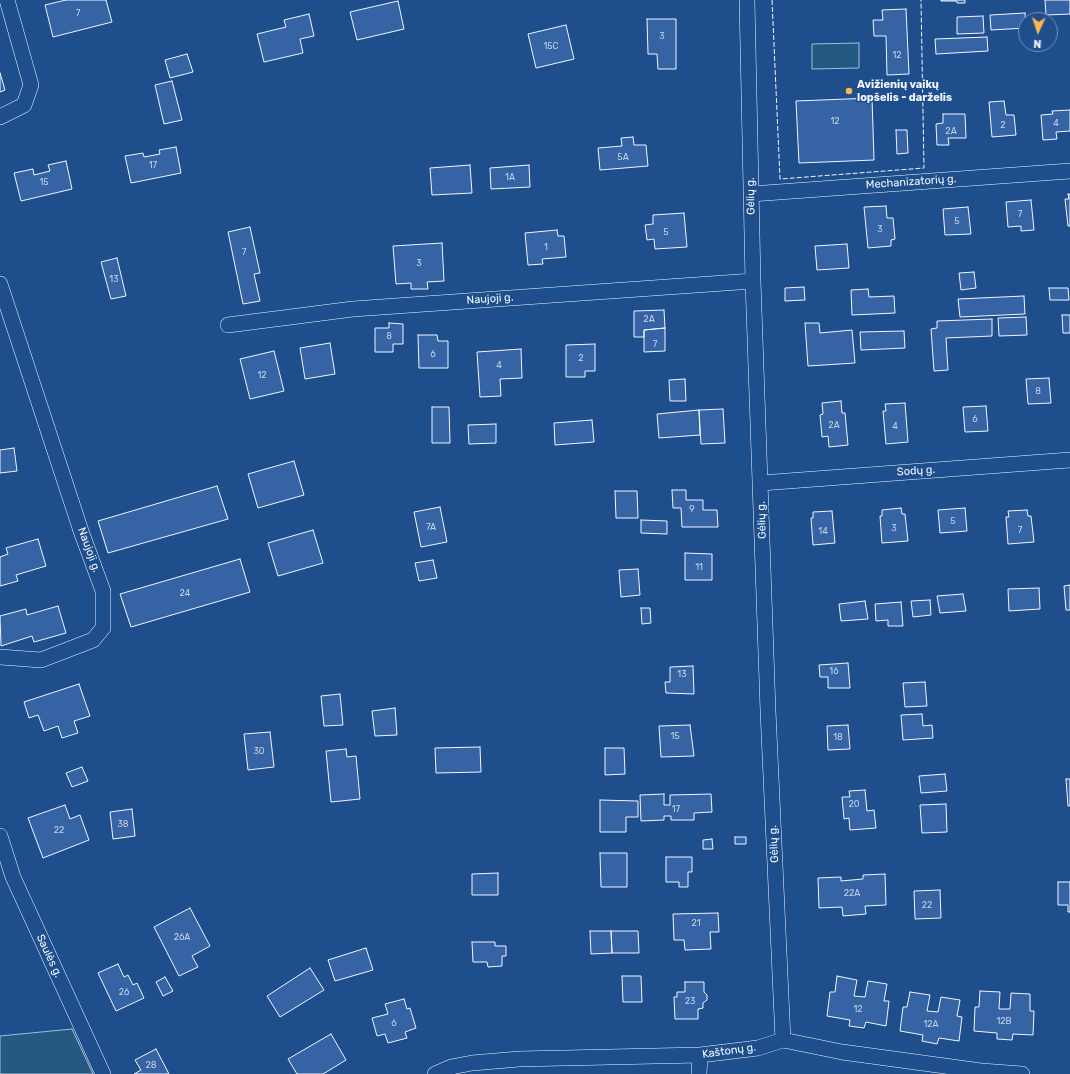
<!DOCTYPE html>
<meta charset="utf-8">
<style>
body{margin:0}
#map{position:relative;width:1070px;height:1074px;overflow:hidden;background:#1f4e8c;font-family:Rubik,sans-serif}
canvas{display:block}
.north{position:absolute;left:1018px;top:12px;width:40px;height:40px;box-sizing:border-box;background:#1f4e8c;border:1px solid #7391ba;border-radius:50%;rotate:183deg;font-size:11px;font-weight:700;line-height:16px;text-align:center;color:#f2f6ff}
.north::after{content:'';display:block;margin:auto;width:14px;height:18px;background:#ffb74d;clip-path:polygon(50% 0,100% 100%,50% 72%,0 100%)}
</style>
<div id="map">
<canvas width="1070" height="1074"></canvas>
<div class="north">N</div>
</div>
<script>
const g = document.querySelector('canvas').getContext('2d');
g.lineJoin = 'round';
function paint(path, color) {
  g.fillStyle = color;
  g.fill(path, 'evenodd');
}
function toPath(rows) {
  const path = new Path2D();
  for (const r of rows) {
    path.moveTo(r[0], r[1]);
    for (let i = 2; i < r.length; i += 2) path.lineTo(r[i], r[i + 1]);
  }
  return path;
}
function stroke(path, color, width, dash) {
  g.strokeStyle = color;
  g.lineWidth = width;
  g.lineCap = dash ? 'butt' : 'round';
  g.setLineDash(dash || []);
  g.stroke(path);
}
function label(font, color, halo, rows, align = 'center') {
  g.font = font + ' Rubik,sans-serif';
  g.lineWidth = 3;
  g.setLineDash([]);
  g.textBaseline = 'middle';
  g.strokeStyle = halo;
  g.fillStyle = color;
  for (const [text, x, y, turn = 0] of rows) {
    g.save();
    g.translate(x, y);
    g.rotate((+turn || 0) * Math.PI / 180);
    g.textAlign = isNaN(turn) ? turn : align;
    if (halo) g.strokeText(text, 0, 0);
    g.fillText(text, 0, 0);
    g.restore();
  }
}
const green = toPath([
 [859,43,859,68,812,69,812,44,859,43],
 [72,1029,93,1074,0,1074,0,1036,72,1029]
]);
const building = toPath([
 [66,0,106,0,112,22,53,37,45,5,66,0],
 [941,0,965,0,965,3,957,3,957,1,941,1,941,0],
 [1045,0,1070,0,1070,14,1046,15,1045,0],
 [398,1,404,29,357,40,350,12,398,1],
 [906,9,909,74,887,75,886,36,874,36,873,20,883,20,882,10,906,9],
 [1025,13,1026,28,991,30,990,15,1025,13],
 [309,14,314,36,300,39,303,53,264,62,257,34,286,27,284,20,309,14],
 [983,16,984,33,957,34,957,17,983,16],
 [647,19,676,19,676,69,658,69,657,54,648,54,647,19],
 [566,25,574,59,536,68,528,34,566,25],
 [987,37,988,51,936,54,935,39,987,37],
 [187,54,193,72,170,78,165,60,187,54],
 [0,73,5,90,0,92,0,73],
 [172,81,182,120,164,124,155,85,172,81],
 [872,98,874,160,799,163,796,101,872,98],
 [1004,101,1006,115,1014,115,1016,135,992,137,989,102,1004,101],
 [1070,110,1070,131,1056,132,1057,139,1043,140,1041,115,1053,114,1052,111,1070,110],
 [943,114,965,114,966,138,948,138,949,145,937,145,936,124,943,123,943,114],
 [896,130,907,130,908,153,897,154,896,130],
 [633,137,634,145,646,145,648,166,600,170,598,148,622,146,621,138,633,137],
 [176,147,181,173,131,183,125,156,143,153,144,157,160,154,159,150,176,147],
 [66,161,72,189,21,201,14,173,33,169,34,175,50,171,48,165,66,161],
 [470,165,472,193,432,195,430,168,470,165],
 [529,165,530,187,491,189,490,168,529,165],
 [1068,194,1070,194,1070,226,1068,226,1065,199,1069,199,1068,194],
 [1031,200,1034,230,1021,231,1021,226,1008,227,1006,202,1031,200],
 [886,206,887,218,893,218,895,239,891,240,891,246,868,248,864,207,886,206],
 [968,207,971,234,945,235,943,209,968,207],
 [684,213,687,247,655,249,654,239,647,240,645,225,653,224,653,215,684,213],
 [250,227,260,273,254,274,260,301,243,304,228,232,250,227],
 [557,230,558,236,564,236,566,257,542,259,543,264,528,265,525,233,557,230],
 [442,243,444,281,427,282,428,289,411,289,411,283,396,284,393,246,442,243],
 [847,244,849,268,817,270,815,246,847,244],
 [117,258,126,296,111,299,101,262,117,258],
 [974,272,976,288,961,290,959,273,974,272],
 [804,287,805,300,785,301,785,288,804,287],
 [1049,288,1068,288,1069,300,1050,300,1049,288],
 [868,289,869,297,894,296,895,313,852,315,851,290,868,289],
 [1024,296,1025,314,960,317,958,299,1024,296],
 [664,310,665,328,644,330,644,337,634,337,634,311,664,310],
 [1062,315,1070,315,1070,333,1063,333,1062,315],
 [1026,317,1027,335,999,336,998,318,1026,317],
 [992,319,992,336,946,338,948,370,934,371,931,329,937,328,937,321,992,319],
 [389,323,403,324,403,344,393,344,393,352,375,352,375,328,389,328,389,323],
 [805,323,819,323,820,333,852,330,855,363,808,366,805,323],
 [665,328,665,351,644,352,644,330,665,328],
 [904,331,905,348,861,350,860,332,904,331],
 [418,335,437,335,438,341,448,341,448,368,419,368,418,335],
 [330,343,335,374,305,379,300,348,330,343],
 [595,344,595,371,585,371,585,377,566,377,566,345,595,344],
 [521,349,522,378,500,379,501,396,480,397,477,352,521,349],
 [274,351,284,391,250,399,240,359,274,351],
 [1049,378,1051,403,1028,404,1026,379,1049,378],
 [685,379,686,401,670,401,669,380,685,379],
 [841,401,842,413,845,413,848,445,829,447,828,436,822,437,820,415,823,414,822,403,841,401],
 [905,403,908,442,886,444,883,411,886,411,885,404,905,403],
 [986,406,988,431,965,432,963,407,986,406],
 [432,407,449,407,450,443,432,443,432,407],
 [723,409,725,443,701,444,699,410,723,409],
 [699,410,700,435,659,438,657,414,699,410],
 [592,420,594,442,555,445,554,423,592,420],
 [496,424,496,443,469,444,468,425,496,424],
 [14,448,17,471,0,473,0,450,14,448],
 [294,461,304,495,258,508,248,474,294,461],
 [217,486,228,519,108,553,98,521,217,486],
 [672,490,686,490,686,500,703,500,703,510,717,510,718,527,682,527,681,508,673,508,672,490],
 [615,491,637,491,638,518,616,518,615,491],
 [440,507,447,542,421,547,414,512,440,507],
 [901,508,902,514,905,514,908,541,882,543,880,516,882,516,882,510,901,508],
 [965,508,967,531,940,533,938,510,965,508],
 [1027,510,1028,516,1031,516,1034,542,1008,544,1006,517,1009,517,1008,511,1027,510],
 [832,511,835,543,813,545,811,518,813,518,813,512,832,511],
 [641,520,667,521,667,534,641,533,641,520],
 [313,530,323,563,278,576,268,543,313,530],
 [38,539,46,566,16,575,18,581,0,586,0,557,8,554,6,548,38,539],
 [685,553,712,554,712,580,685,580,685,553],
 [240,559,250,592,131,627,120,594,240,559],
 [433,560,437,578,419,581,415,563,433,560],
 [638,569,640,595,621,597,619,570,638,569],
 [1070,585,1070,610,1066,610,1064,586,1070,585],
 [1039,588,1040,609,1009,611,1008,589,1039,588],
 [963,594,966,611,940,613,937,596,963,594],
 [930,600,931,615,913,617,911,601,930,600],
 [865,601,868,619,841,621,839,604,865,601],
 [901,602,903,626,888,626,888,620,876,621,875,604,901,602],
 [58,606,66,633,34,642,32,636,1,646,0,616,26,609,27,615,58,606],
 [641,608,650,608,651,623,642,624,641,608],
 [848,663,850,688,828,688,828,677,820,677,819,665,848,663],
 [693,666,694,694,666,693,665,682,670,682,670,667,693,666],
 [925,682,927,706,905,707,903,683,925,682],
 [79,684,90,716,74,721,78,733,62,738,58,726,44,731,38,715,29,718,24,702,79,684],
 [340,694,343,725,324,726,321,696,340,694],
 [395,708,397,735,375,736,372,711,395,708],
 [922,714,923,726,932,725,933,738,903,740,901,715,922,714],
 [690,725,694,756,661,757,659,726,690,725],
 [848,725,850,749,828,750,827,726,848,725],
 [270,732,274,767,248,770,244,734,270,732],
 [480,747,481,772,436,773,435,748,480,747],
 [605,748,624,748,625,774,605,775,605,748],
 [346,749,347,757,356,756,360,799,331,802,326,751,346,749],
 [82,767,88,781,72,787,66,773,82,767],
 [945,774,947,791,921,793,919,776,945,774],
 [1066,779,1070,779,1070,806,1068,806,1066,779],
 [865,790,867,811,874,810,876,828,850,830,849,818,844,819,842,797,850,797,849,791,865,790],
 [664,794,664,805,670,805,670,795,711,794,712,812,694,813,694,820,671,820,671,816,664,816,664,820,641,821,640,795,664,794],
 [600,800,638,801,638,817,626,817,626,832,600,832,600,800],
 [946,804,947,832,922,833,920,805,946,804],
 [65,805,70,819,80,815,89,840,43,858,28,818,65,805],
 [132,809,135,836,113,839,110,812,132,809],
 [735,837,746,837,746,844,735,844,735,837],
 [712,839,713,849,703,849,703,840,712,839],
 [600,853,627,853,627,887,601,887,600,853],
 [666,857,692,857,692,872,688,872,688,887,679,887,679,882,666,882,666,857],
 [498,873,498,895,472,895,472,874,498,873],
 [885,874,886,905,865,906,866,914,843,916,842,907,819,908,818,878,841,877,841,881,863,879,863,875,885,874],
 [1058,882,1070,882,1070,912,1068,912,1068,905,1058,905,1058,882],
 [940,890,941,918,915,919,914,891,940,890],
 [190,908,210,946,192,956,198,967,179,976,154,927,190,908],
 [718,913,719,932,710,932,711,949,685,950,684,940,674,940,673,914,718,913],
 [590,931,611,931,612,953,591,954,590,931],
 [611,931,638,931,639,953,612,953,611,931],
 [472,942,495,942,495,946,506,946,506,956,502,956,502,966,488,967,487,962,473,962,472,942],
 [366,948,373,970,335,981,328,960,366,948],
 [118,964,124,977,128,975,133,985,137,983,144,998,116,1011,98,973,118,964],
 [310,968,324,990,280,1017,267,996,310,968],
 [622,976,641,976,642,1002,623,1002,622,976],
 [837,976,857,980,854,996,865,997,868,981,887,984,884,1001,889,1001,886,1026,866,1022,864,1028,849,1026,850,1020,827,1016,830,992,835,992,837,976],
 [165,977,173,991,163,996,156,982,165,977],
 [685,982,704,982,704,992,707,995,707,1000,703,1003,703,1008,698,1009,698,1019,675,1019,674,997,677,997,677,992,685,992,685,982],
 [980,991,1000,992,999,1009,1010,1009,1011,993,1030,994,1030,1011,1034,1011,1033,1035,1013,1034,1012,1040,997,1039,997,1033,974,1031,975,1007,979,1007,980,991],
 [910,992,930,995,927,1011,938,1012,941,997,960,1000,957,1016,962,1017,959,1041,939,1038,937,1044,922,1041,923,1035,900,1031,903,1007,907,1007,910,992],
 [404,999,407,1009,410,1008,416,1028,405,1032,407,1038,388,1043,385,1034,377,1036,372,1018,388,1014,385,1004,404,999],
 [331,1034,346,1060,323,1074,297,1074,288,1059,331,1034],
 [156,1049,169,1074,134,1074,141,1070,135,1060,156,1049]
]);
const street = toPath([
 [747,0,753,281,768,711,783,1040],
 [0,117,24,105,31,85,7,0],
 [751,194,1070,171],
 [0,284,81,531,103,591,103,628,93,640,41,660,0,657],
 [228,325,353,309,753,281],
 [761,483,1070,460],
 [0,836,13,877,103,1074],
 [435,1074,451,1067,472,1063,519,1059,700,1055,758,1048,783,1040,842,1052,981,1071,1022,1074],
 [699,1074,700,1055]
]);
const fence = toPath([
 [772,0,780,179,924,168,921,0]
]);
const markers = [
 [849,91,4,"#ffb74d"]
];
const numberNames = [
 ["7",78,13],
 ["3",662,36],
 ["15C",551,46],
 ["12",897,55],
 ["12",835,121],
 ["4",1056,123],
 ["2",1003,125],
 ["2A",951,131],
 ["5A",623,157],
 ["17",153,165],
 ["1A",510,177],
 ["15",44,182],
 ["7",1020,214],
 ["5",957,221],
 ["3",880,229],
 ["5",666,232],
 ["1",546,247],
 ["7",244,252],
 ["3",419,263],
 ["13",114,279],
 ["2A",649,319],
 ["8",389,336],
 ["7",655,344],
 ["6",433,354],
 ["2",581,358],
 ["4",499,365],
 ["12",262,375],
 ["8",1038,391],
 ["6",975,419],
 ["2A",834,425],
 ["4",895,426],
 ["9",692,509],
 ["5",953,521],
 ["7A",431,527],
 ["3",894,528],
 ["7",1020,530],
 ["14",823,531],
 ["11",699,567],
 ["24",185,593],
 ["16",834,671],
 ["13",682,674],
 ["15",675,736],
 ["18",838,737],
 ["30",259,751],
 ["20",854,804],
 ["17",676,809],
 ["38",123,824],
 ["22",59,830],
 ["22A",852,893],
 ["22",927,905],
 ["21",696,923],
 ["26A",182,937],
 ["26",124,992],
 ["23",690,1001],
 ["12",858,1009],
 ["12B",1004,1021],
 ["6",394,1023],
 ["12A",931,1024],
 ["28",151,1065]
];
const poiNames = [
 ["Avižienių vaikų",857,85],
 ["lopšelis - darželis",857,98]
];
const streetNames = [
 ["Mechanizatorių g.",911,182,-4],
 ["Gėlių g.",751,196,-91],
 ["Naujoji g.",490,299,-4],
 ["Sodų g.",916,471,-4],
 ["Gėlių g.",762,520,-92],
 ["Naujoji g.",89,550,70],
 ["Gėlių g.",774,844,-93],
 ["Saulės g.",49,956,65],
 ["Kaštonų g.",729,1051,-8]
];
paint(green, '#245a82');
stroke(green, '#a8bbd7', 1);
paint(building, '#3563a3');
stroke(building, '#f2f6ff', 1);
stroke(street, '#f2f6ff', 16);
stroke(street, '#1f4e8c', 15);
stroke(fence, '#f2f6ff', 1, [5, 2]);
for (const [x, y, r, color] of markers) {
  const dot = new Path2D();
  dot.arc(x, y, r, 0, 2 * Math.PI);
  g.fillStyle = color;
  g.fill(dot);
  stroke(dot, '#1f4e8c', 1.5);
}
label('9px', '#c3d1e8', null, numberNames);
label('bold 11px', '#f2f6ff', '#1f4e8c', poiNames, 'left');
label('11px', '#f2f6ff', '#1f4e8c', streetNames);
</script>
